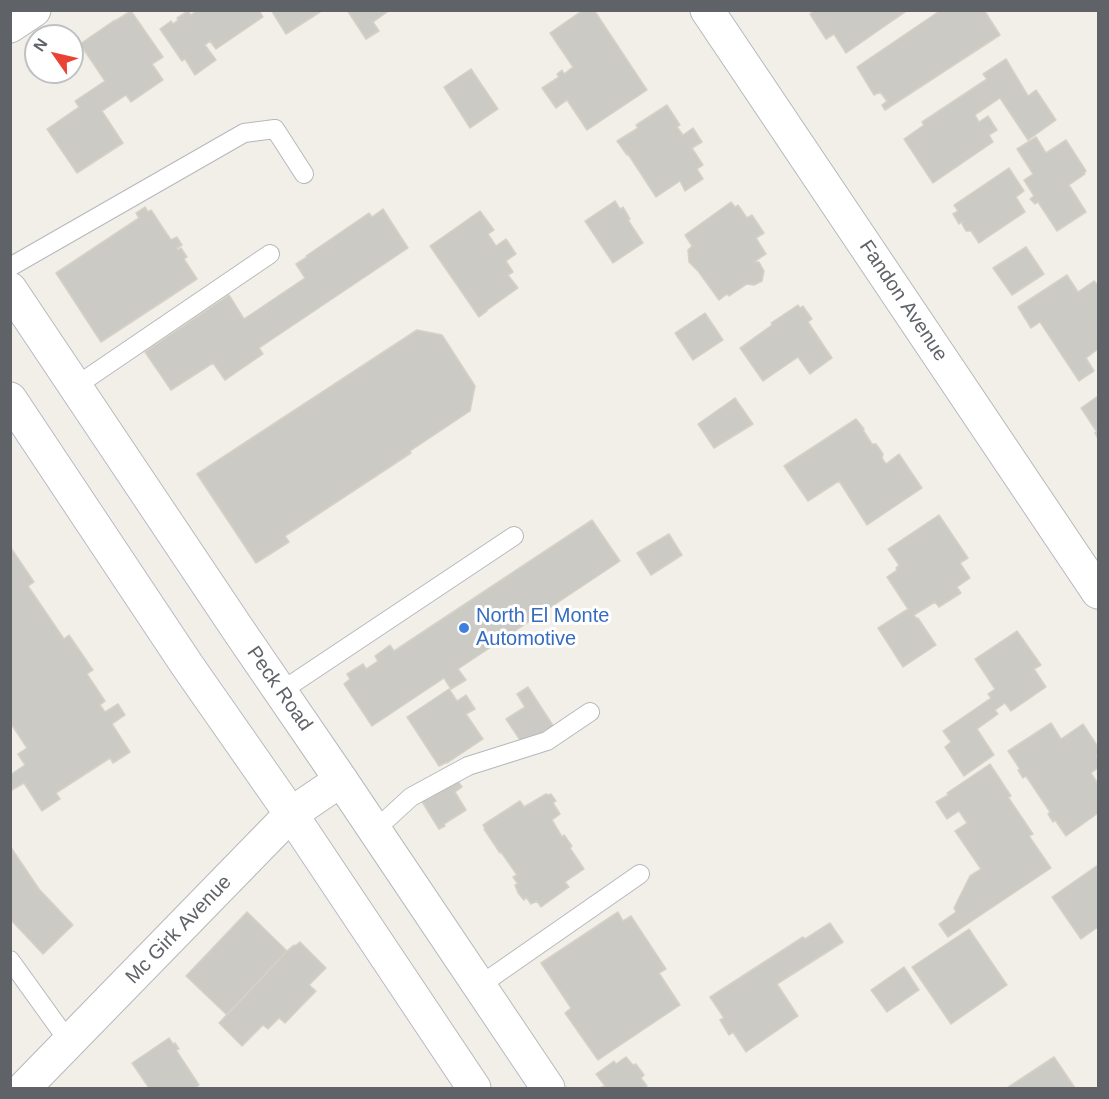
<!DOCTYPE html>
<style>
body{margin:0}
#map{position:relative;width:1109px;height:1099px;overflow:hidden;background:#f1efe8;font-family:Arial,sans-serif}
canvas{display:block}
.frame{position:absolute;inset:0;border:12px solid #5f6368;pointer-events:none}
.north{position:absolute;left:24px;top:24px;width:60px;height:60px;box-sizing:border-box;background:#fff;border:2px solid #bfc1c3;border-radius:50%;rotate:304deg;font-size:16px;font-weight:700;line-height:24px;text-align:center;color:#5f6368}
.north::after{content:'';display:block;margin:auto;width:21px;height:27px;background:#ea4335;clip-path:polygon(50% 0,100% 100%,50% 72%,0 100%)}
</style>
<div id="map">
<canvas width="1109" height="1099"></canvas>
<div class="frame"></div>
<div class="north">N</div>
</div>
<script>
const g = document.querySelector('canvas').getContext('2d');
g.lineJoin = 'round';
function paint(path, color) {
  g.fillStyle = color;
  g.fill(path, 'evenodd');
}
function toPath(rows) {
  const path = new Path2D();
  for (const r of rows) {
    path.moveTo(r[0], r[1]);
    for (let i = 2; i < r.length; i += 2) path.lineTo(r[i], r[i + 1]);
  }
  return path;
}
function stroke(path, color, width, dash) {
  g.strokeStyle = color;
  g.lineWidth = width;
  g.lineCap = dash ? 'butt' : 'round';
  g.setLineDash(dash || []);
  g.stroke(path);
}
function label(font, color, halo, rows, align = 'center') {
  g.font = font + ' Arial,sans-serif';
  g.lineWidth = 6;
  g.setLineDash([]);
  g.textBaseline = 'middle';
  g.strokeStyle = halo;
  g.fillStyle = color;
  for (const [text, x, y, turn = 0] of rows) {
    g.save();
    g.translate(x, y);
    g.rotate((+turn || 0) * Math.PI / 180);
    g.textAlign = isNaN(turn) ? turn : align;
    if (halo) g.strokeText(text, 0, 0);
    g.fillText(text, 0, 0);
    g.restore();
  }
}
const building = toPath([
 [197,10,259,10,263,17,216,49,210,41,205,45,216,60,195,75,185,59,182,61,160,29,171,21,173,24,178,20,177,18,188,11,191,15,197,10],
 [271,10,319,10,320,12,286,34,271,10],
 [347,10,390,10,373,22,379,31,366,39,347,10],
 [583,10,594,10,647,90,587,130,567,100,556,108,542,88,559,77,557,74,562,70,564,74,573,67,550,33,583,10],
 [815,10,908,10,846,53,834,34,826,39,810,14,815,10],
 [941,10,984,10,1000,35,885,110,882,105,887,101,880,92,874,95,857,67,941,10],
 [131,11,163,57,152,64,163,80,131,102,126,95,102,111,123,143,77,173,47,129,79,107,75,101,105,81,80,44,115,20,115,21,131,11],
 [1006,59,1028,96,1036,90,1056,120,1028,140,1000,98,975,115,979,122,988,116,997,130,989,135,993,142,933,183,904,139,924,125,922,122,987,79,983,74,1006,59],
 [471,69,498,109,470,128,444,87,471,69],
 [667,105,680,125,677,127,683,135,693,128,702,142,692,148,703,165,697,169,703,179,685,191,680,181,656,197,628,154,627,155,617,141,638,128,636,125,667,105],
 [1036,137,1046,153,1066,140,1086,171,1084,173,1085,174,1069,185,1086,212,1057,231,1038,202,1035,204,1030,199,1034,196,1024,180,1033,174,1017,149,1036,137],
 [1009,168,1024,191,1016,197,1025,212,979,243,971,231,966,231,962,224,963,221,959,224,953,214,958,211,954,205,1009,168],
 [615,201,620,209,623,207,630,219,628,220,643,243,613,263,585,221,615,201],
 [731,202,735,207,738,205,747,218,752,215,764,233,756,238,766,254,754,262,759,262,764,271,762,281,754,285,747,284,729,296,727,294,719,300,698,271,689,262,688,250,692,246,685,235,731,202],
 [145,207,148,212,151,210,171,240,177,237,182,245,177,248,178,250,181,248,187,257,184,259,197,279,101,342,56,273,139,218,136,213,145,207],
 [383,209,408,248,259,348,263,354,225,380,213,363,171,390,145,352,229,295,244,319,305,278,296,264,307,257,306,256,369,213,372,217,383,209],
 [480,211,494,230,488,234,496,246,506,239,516,254,506,261,513,272,508,275,518,288,487,310,487,311,479,317,430,246,480,211],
 [1026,247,1044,274,1012,295,993,268,1026,247],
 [1067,275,1078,292,1094,281,1097,284,1098,283,1098,330,1097,331,1098,333,1098,349,1086,358,1094,371,1079,381,1040,322,1031,328,1018,307,1067,275],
 [798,305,800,308,803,306,812,319,808,322,832,358,810,374,798,357,763,381,740,348,772,325,771,323,798,305],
 [705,313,723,340,693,360,675,333,705,313],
 [417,330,442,335,475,386,470,411,410,451,411,453,285,536,289,542,256,563,197,474,417,330],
 [1098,396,1098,438,1095,433,1097,432,1081,408,1098,396],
 [735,398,753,424,714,448,698,424,735,398],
 [856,419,864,429,863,430,872,444,876,444,883,454,882,458,886,464,899,454,922,488,867,525,839,481,808,501,784,466,856,419],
 [939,515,968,558,960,563,970,578,957,587,961,593,939,607,935,602,914,615,917,619,918,618,936,645,903,667,878,628,908,609,887,577,897,570,896,568,899,565,888,549,939,515],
 [592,520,620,561,458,669,466,680,451,689,444,678,372,726,344,684,350,679,347,674,363,664,366,669,378,661,375,656,390,645,394,651,592,520],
 [669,534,682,555,651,575,637,553,669,534],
 [11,548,34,582,28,586,64,639,69,635,93,670,87,674,105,701,100,705,105,712,118,704,125,715,112,724,130,752,113,763,110,758,56,793,60,799,42,811,24,783,10,791,10,775,25,765,18,754,27,748,10,722,11,548],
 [1017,631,1041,665,1034,669,1046,687,1011,711,1005,703,995,710,998,714,977,729,994,755,964,776,945,747,951,742,943,731,991,698,988,694,995,689,975,659,1017,631],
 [528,687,554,727,524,746,506,719,525,707,517,694,528,687],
 [449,689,457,701,466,695,475,709,466,714,483,739,447,763,447,762,439,766,407,717,449,689],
 [1051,723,1061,739,1083,724,1098,747,1098,754,1096,756,1098,759,1098,768,1091,773,1098,784,1098,813,1066,836,1055,820,1053,822,1048,814,1050,812,1026,776,1023,778,1018,770,1020,769,1008,751,1051,723],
 [990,764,1011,796,1008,797,1033,834,1029,836,1051,868,948,937,939,924,956,912,954,908,970,876,981,869,955,831,967,823,959,811,947,819,936,802,948,795,947,793,990,764],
 [457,780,462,787,455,792,466,810,444,824,445,826,439,829,421,800,426,797,428,799,457,780],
 [546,794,548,795,551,794,556,801,553,803,560,814,552,820,562,837,564,835,572,846,570,848,584,869,565,882,569,887,541,907,537,901,531,904,526,897,524,900,518,893,515,885,518,884,513,877,517,875,501,852,500,853,484,829,485,828,483,825,520,801,524,807,546,794],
 [10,846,39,889,73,925,43,954,10,919,10,846],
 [1098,865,1098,927,1081,939,1052,897,1098,865],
 [247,912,287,951,227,1015,186,976,247,912],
 [618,912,623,921,631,916,666,969,659,973,680,1005,598,1060,565,1013,571,1008,541,963,618,912],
 [830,923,843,942,777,984,798,1016,746,1052,733,1032,729,1035,720,1020,724,1018,710,997,803,937,805,939,830,923],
 [969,929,1007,985,951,1024,912,967,969,929],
 [300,942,326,968,309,985,316,991,285,1023,279,1018,268,1029,263,1025,242,1046,219,1023,287,951,294,945,295,946,300,942],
 [904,967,919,990,887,1012,871,990,904,967],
 [169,1038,173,1044,175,1043,179,1049,176,1050,199,1085,194,1088,149,1088,132,1063,169,1038],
 [626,1057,633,1065,636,1064,644,1075,641,1078,647,1086,644,1088,600,1088,605,1086,596,1074,614,1061,616,1064,626,1057],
 [1054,1057,1075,1088,1007,1088,1054,1057]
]);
const service = toPath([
 [10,267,244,133,275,129,304,174],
 [76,386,270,254],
 [280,692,514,536],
 [375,830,411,797,468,766,547,741,590,712],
 [10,960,69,1042],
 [479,986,640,874]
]);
const minor = toPath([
 [707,10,1098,592],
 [10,26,34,10],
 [24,1088,291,814,341,780]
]);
const secondary = toPath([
 [10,289,239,631,341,780,548,1088],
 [10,399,187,665,291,814,474,1088]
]);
const markers = [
 [464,628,6,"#3f7fe0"]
];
const streetNames = [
 ["Fandon Avenue",903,301,56],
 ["Peck Road",279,689,55],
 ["Mc Girk Avenue",179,930,-46]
];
const shopNames = [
 ["North El Monte",476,616],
 ["Automotive",476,639]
];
paint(building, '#cccac5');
stroke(building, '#d6d1c6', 1.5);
stroke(service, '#b5b8bc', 20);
stroke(minor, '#b5b8bc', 35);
stroke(secondary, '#b6babf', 35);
stroke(service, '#fff', 18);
stroke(minor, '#fff', 33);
stroke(secondary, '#fff', 33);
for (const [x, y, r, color] of markers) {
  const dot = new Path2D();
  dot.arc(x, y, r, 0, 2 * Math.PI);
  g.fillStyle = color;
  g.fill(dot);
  stroke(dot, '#fff', 2);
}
label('20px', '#5f6368', '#fff', streetNames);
label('20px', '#366cbe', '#fff', shopNames, 'left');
</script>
